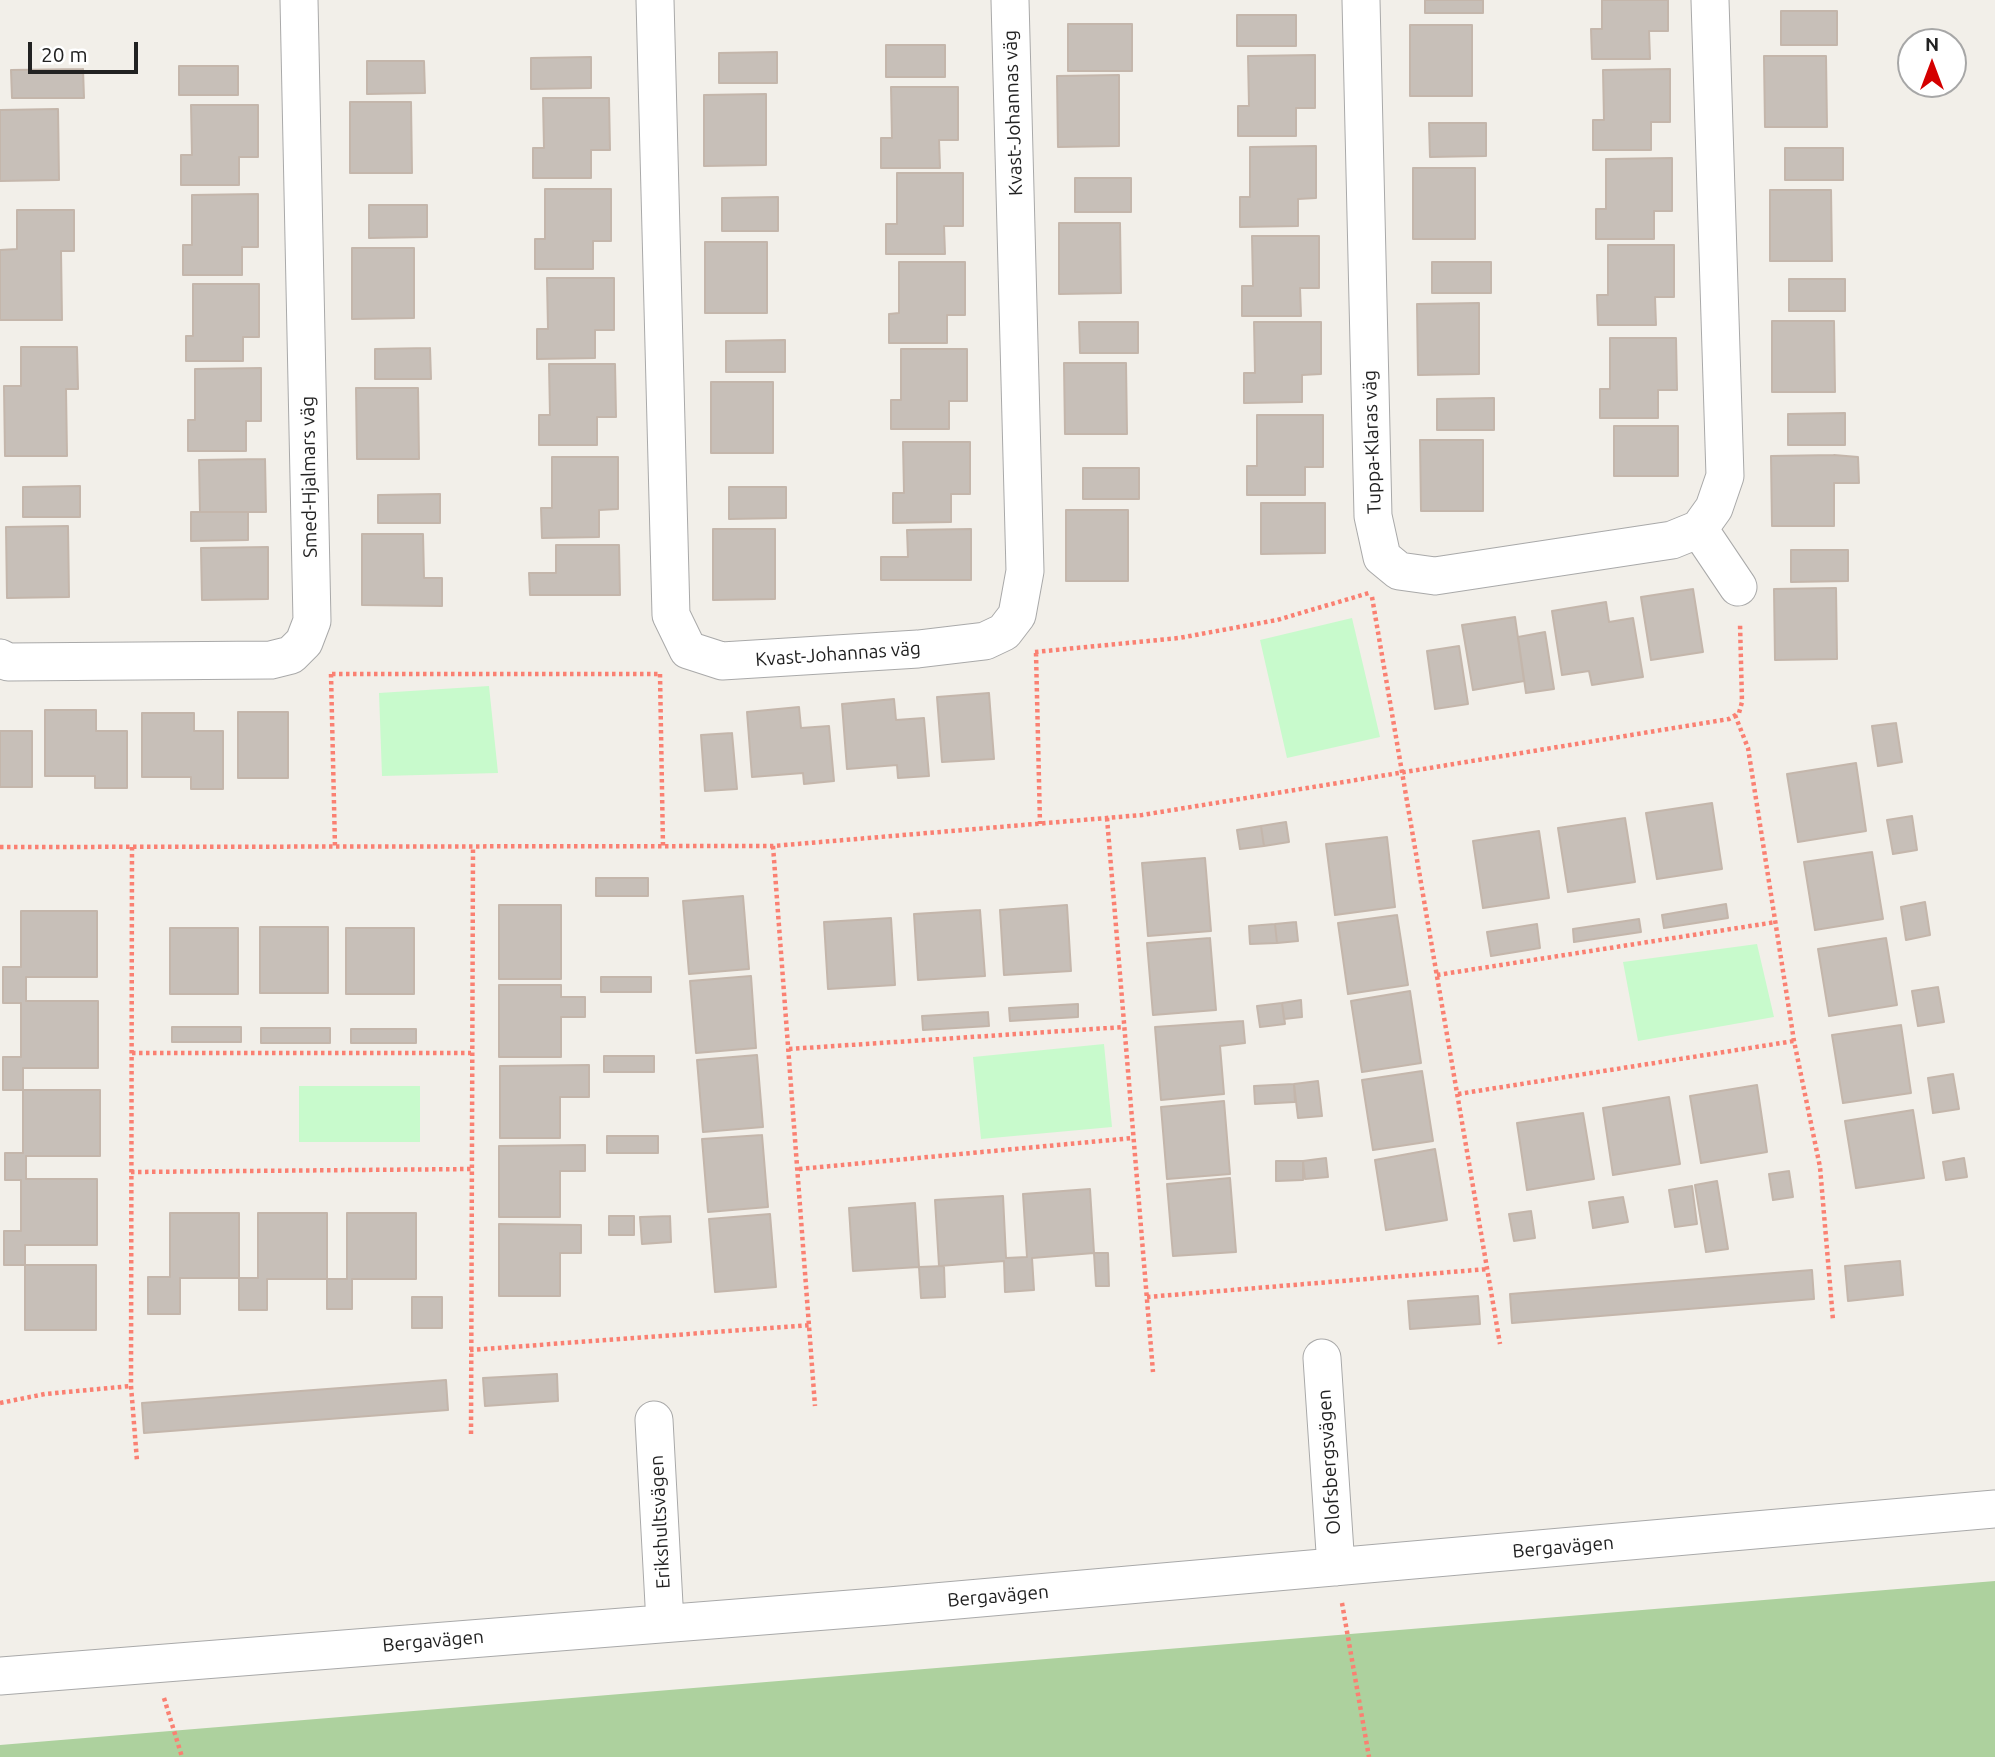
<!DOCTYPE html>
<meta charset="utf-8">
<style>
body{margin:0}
#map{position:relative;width:1995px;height:1757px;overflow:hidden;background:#f2efe9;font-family:Ubuntu,sans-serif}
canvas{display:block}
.north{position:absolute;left:1897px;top:28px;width:70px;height:70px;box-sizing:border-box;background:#fff;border:2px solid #a7a7a7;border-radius:50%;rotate:0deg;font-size:19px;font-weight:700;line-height:28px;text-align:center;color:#222}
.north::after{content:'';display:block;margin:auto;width:24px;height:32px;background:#d40000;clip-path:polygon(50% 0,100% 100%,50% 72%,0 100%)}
.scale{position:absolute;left:28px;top:42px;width:110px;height:32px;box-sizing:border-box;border:4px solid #222;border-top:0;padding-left:9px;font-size:21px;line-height:24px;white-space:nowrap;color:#222;-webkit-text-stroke:5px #fff;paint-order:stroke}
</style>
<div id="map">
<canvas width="1995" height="1757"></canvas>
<div class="north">N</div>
<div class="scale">20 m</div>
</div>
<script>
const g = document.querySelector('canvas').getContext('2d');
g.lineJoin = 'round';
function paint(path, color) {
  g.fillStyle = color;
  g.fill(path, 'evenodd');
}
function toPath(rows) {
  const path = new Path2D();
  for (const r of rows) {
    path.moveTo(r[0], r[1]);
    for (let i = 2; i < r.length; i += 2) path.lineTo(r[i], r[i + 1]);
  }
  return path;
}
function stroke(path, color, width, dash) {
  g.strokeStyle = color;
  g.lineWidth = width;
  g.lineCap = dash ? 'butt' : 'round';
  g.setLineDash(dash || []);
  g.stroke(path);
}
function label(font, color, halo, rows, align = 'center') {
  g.font = font + ' Ubuntu,sans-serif';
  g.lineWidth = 7;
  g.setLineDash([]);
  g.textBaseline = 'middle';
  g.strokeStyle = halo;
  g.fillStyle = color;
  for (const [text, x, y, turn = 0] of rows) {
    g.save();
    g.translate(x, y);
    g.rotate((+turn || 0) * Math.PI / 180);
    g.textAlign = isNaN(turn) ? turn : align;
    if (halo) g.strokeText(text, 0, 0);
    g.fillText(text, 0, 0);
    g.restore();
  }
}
const forest = toPath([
 [1995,1581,1995,1757,0,1757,0,1745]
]);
const park = toPath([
 [1352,618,1380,737,1287,758,1260,640],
 [489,686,498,773,382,776,379,693],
 [1757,944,1774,1017,1638,1041,1623,962],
 [1104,1044,1112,1127,981,1139,973,1057],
 [299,1086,420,1086,420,1142,299,1142]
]);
const building = toPath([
 [1425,0,1483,0,1483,13,1425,13,1425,0],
 [1602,0,1668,0,1668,31,1649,31,1650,59,1592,59,1591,29,1602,29,1602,0],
 [1781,11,1837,11,1837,45,1781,45,1781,11],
 [1237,15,1296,15,1296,46,1237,46,1237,15],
 [1068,24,1132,24,1132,71,1068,71,1068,24],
 [1410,25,1472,25,1472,96,1410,96,1410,25],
 [886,45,945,45,945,77,886,77,886,45],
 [777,52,777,83,719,83,719,53,777,52],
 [1315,55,1315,108,1296,108,1296,136,1238,136,1238,106,1249,106,1248,56,1315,55],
 [1764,56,1826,56,1827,127,1765,127,1764,56],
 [591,57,591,88,531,89,531,58,591,57],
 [367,61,424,61,425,93,367,94,367,61],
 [179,66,238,66,238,95,179,95,179,66],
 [83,69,84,98,12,98,11,70,83,69],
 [1670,69,1670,122,1651,122,1651,150,1593,150,1593,120,1604,120,1603,70,1670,69],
 [1119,75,1119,146,1058,147,1057,76,1119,75],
 [891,87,958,87,958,140,939,140,940,168,881,168,881,138,892,138,891,87],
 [766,94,766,165,704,166,704,95,766,94],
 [543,98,609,98,610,150,591,150,591,178,533,178,533,148,544,148,543,98],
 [350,102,411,102,412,173,350,173,350,102],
 [191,105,258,105,258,157,239,157,239,185,181,185,181,155,192,155,191,105],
 [58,109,59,180,0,181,0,110,58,109],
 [1429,123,1486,123,1486,156,1430,157,1429,123],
 [1316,146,1316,198,1298,199,1298,226,1240,227,1240,197,1250,197,1250,147,1316,146],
 [1785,148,1843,148,1843,180,1785,180,1785,148],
 [1672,158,1672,211,1654,211,1654,239,1596,239,1596,209,1606,209,1606,159,1672,158],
 [1413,168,1475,168,1475,239,1413,239,1413,168],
 [897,173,963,173,963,226,944,226,945,254,886,254,886,224,897,224,897,173],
 [1075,178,1131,178,1131,212,1075,212,1075,178],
 [545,189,611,189,611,241,593,241,593,269,535,269,535,239,545,239,545,189],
 [1770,190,1831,190,1832,261,1770,261,1770,190],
 [258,194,258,247,242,247,242,275,183,275,183,245,192,245,192,195,258,194],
 [778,197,778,231,722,231,722,198,778,197],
 [369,205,427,205,427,237,369,238,369,205],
 [17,210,74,210,74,251,61,251,62,320,0,320,0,250,17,249,17,210],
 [1059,223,1120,223,1121,293,1059,294,1059,223],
 [1252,236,1319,236,1319,288,1300,288,1301,316,1242,316,1242,286,1253,286,1252,236],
 [705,242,767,242,767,313,705,313,705,242],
 [1608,245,1674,245,1674,297,1655,297,1656,325,1598,325,1597,295,1608,295,1608,245],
 [352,248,414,248,414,318,352,319,352,248],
 [899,262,965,262,965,315,947,315,947,343,889,343,889,314,899,313,899,262],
 [1432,262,1491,262,1491,293,1432,293,1432,262],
 [547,278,614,278,614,330,595,330,595,358,537,359,537,329,548,329,547,278],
 [1789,279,1845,279,1845,311,1789,311,1789,279],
 [193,284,259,284,259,337,243,337,243,361,186,361,186,336,193,336,193,284],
 [1479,303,1479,374,1418,375,1417,304,1479,303],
 [1772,321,1834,321,1835,392,1772,392,1772,321],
 [1079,322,1138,322,1138,353,1080,353,1079,322],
 [1254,322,1321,322,1321,374,1302,375,1302,402,1244,403,1244,373,1255,373,1254,322],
 [1610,338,1676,338,1677,390,1658,390,1658,418,1600,418,1600,389,1610,389,1610,338],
 [785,340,785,372,726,372,726,341,785,340],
 [21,347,77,347,78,389,66,389,67,456,5,456,4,386,21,386,21,347],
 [430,348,431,379,375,379,375,349,430,348],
 [901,349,967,349,967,401,949,401,949,429,891,429,891,400,901,400,901,349],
 [1064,363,1126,363,1127,434,1065,434,1064,363],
 [549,364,615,364,616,417,597,417,597,445,539,445,539,415,550,415,549,364],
 [261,368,261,421,246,421,246,451,188,451,188,420,195,420,195,369,261,368],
 [711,382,773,382,773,453,711,453,711,382],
 [356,388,418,388,419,459,357,459,356,388],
 [1494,398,1494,430,1437,430,1437,399,1494,398],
 [1845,413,1845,445,1788,445,1788,414,1845,413],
 [1257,415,1323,415,1323,467,1305,467,1305,495,1247,495,1247,466,1257,466,1257,415],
 [1614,426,1678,426,1678,476,1614,476,1614,426],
 [1420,440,1483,440,1483,511,1421,511,1420,440],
 [903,442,970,442,970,494,951,494,951,522,893,523,893,493,904,493,903,442],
 [1834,455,1858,457,1859,483,1834,483,1834,526,1772,526,1771,456,1834,455],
 [552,457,618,457,618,509,599,510,599,537,542,538,541,508,552,508,552,457],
 [265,459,266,512,200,512,199,460,265,459],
 [1083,468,1139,468,1139,499,1083,499,1083,468],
 [80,486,80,517,23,517,23,487,80,486],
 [729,487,786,487,786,518,729,519,729,487],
 [440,494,440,523,378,523,378,495,440,494],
 [1261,503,1325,503,1325,553,1261,554,1261,503],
 [1066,510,1128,510,1128,581,1066,581,1066,510],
 [191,512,248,512,248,540,191,541,191,512],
 [68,526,69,597,7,598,6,527,68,526],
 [713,529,775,529,775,599,713,600,713,529],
 [971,529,971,580,881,580,881,557,908,557,907,530,971,529],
 [362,534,423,534,424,578,442,578,442,606,362,605,362,534],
 [556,545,619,545,620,595,530,595,529,573,556,573,556,545],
 [268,547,268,599,202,600,201,548,268,547],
 [1791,550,1848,550,1848,581,1791,582,1791,550],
 [1836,588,1837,659,1775,660,1774,589,1836,588],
 [1693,589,1703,652,1651,660,1641,597,1693,589],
 [1606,602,1609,622,1633,618,1643,677,1592,685,1589,671,1562,675,1552,611,1606,602],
 [1515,617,1524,681,1473,690,1462,625,1515,617],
 [1545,632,1554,689,1526,693,1518,637,1545,632],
 [1459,646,1468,704,1435,709,1427,651,1459,646],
 [989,693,994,759,942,762,937,697,989,693],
 [894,699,896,720,924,718,929,776,898,778,897,765,847,769,842,704,894,699],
 [799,707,801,728,829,726,834,781,804,784,803,773,752,777,747,712,799,707],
 [45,710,96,710,96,731,127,731,127,788,95,788,95,776,45,776,45,710],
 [238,712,288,712,288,778,238,778,238,712],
 [142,713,194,713,194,731,223,731,223,789,191,789,191,777,142,777,142,713],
 [1896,723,1902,762,1878,766,1872,726,1896,723],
 [0,731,32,731,32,787,0,787,0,731],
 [732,733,737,789,705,791,701,735,732,733],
 [1856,763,1866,831,1798,842,1787,774,1856,763],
 [1712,803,1722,869,1657,879,1646,813,1712,803],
 [1912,816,1917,850,1893,854,1887,820,1912,816],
 [1625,818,1635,882,1568,892,1558,828,1625,818],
 [1286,822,1289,842,1264,846,1261,826,1286,822],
 [1261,826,1264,846,1240,849,1237,830,1261,826],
 [1539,831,1549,898,1483,908,1473,841,1539,831],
 [1387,837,1395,907,1335,915,1326,844,1387,837],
 [1872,852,1883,919,1815,930,1804,862,1872,852],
 [1205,858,1211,931,1148,936,1142,863,1205,858],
 [596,878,648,878,648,896,596,896,596,878],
 [743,896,749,969,689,974,683,901,743,896],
 [1925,902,1930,935,1906,940,1901,907,1925,902],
 [1726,904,1728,918,1664,928,1662,915,1726,904],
 [499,905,561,905,561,979,499,979,499,905],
 [1067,905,1071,971,1004,975,1000,910,1067,905],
 [980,910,985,976,918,980,914,914,980,910],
 [21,911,97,911,97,977,26,977,26,1001,98,1001,98,1068,23,1068,23,1090,3,1090,3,1057,21,1057,21,1003,3,1003,3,967,21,967,21,911],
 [1397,915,1408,985,1348,994,1338,923,1397,915],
 [891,918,895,985,828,989,824,922,891,918],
 [1639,919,1641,932,1574,942,1573,929,1639,919],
 [1296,922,1298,941,1277,943,1275,924,1296,922],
 [1275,924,1277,943,1250,944,1249,926,1275,924],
 [1537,924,1540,948,1491,956,1487,932,1537,924],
 [260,927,328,927,328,993,260,993,260,927],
 [170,928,238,928,238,994,170,994,170,928],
 [346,928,414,928,414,994,346,994,346,928],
 [1210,938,1216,1010,1153,1015,1147,943,1210,938],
 [1886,938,1897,1005,1829,1016,1818,949,1886,938],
 [751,976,756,1048,696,1053,690,981,751,976],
 [601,977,651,977,651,992,601,992,601,977],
 [499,985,561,985,561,997,585,997,585,1017,561,1017,561,1057,499,1057,499,985],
 [1938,987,1944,1022,1918,1026,1912,991,1938,987],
 [1410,991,1421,1063,1362,1072,1351,1001,1410,991],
 [1301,1000,1302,1017,1284,1019,1282,1003,1301,1000],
 [1282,1003,1285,1024,1260,1027,1257,1006,1282,1003],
 [1078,1004,1078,1017,1010,1021,1009,1008,1078,1004],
 [988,1012,989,1026,923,1030,922,1016,988,1012],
 [1243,1021,1245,1043,1220,1046,1224,1094,1161,1100,1155,1027,1243,1021],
 [1901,1025,1911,1093,1843,1103,1832,1035,1901,1025],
 [172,1027,241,1027,241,1042,172,1042,172,1027],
 [261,1028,330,1028,330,1043,261,1043,261,1028],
 [351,1029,416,1029,416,1043,351,1043,351,1029],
 [757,1055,763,1127,703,1132,697,1060,757,1055],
 [604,1056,654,1056,654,1072,604,1072,604,1056],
 [589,1065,589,1097,560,1097,560,1138,500,1138,500,1066,589,1065],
 [1422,1071,1433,1141,1373,1150,1362,1080,1422,1071],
 [1953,1074,1959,1109,1933,1113,1928,1078,1953,1074],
 [1318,1081,1322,1116,1298,1118,1294,1084,1318,1081],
 [1294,1084,1295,1102,1255,1104,1254,1086,1294,1084],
 [1757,1085,1767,1152,1701,1163,1690,1096,1757,1085],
 [23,1090,100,1090,100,1156,26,1156,26,1179,97,1179,97,1245,25,1245,25,1265,4,1265,4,1231,21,1231,21,1180,5,1180,5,1153,23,1153,23,1090],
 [1669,1097,1680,1164,1613,1175,1603,1108,1669,1097],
 [1224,1101,1230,1174,1167,1179,1161,1107,1224,1101],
 [1913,1110,1924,1178,1856,1188,1845,1121,1913,1110],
 [1583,1113,1594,1179,1527,1190,1517,1123,1583,1113],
 [762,1135,768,1207,708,1212,702,1139,762,1135],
 [607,1136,658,1136,658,1153,607,1153,607,1136],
 [585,1145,585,1171,560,1171,560,1217,499,1217,499,1146,585,1145],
 [1435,1149,1447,1220,1386,1230,1375,1160,1435,1149],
 [1326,1158,1328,1177,1305,1179,1303,1161,1326,1158],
 [1964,1158,1967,1177,1946,1180,1943,1162,1964,1158],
 [1276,1161,1303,1161,1303,1180,1276,1181,1276,1161],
 [1789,1171,1793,1197,1773,1200,1769,1174,1789,1171],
 [1230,1178,1236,1252,1173,1256,1167,1184,1230,1178],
 [1717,1181,1728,1249,1706,1252,1695,1185,1717,1181],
 [1692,1186,1697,1224,1675,1227,1669,1190,1692,1186],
 [1090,1189,1094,1253,1032,1258,1034,1290,1005,1292,1004,1261,939,1266,935,1200,1003,1196,1006,1258,1027,1257,1023,1194,1090,1189],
 [1623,1197,1628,1222,1593,1228,1589,1202,1623,1197],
 [915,1203,919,1267,853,1271,849,1208,915,1203],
 [1531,1211,1535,1238,1514,1241,1509,1214,1531,1211],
 [170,1213,239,1213,239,1278,180,1278,180,1314,148,1314,148,1277,170,1277,170,1213],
 [258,1213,327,1213,327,1279,267,1279,267,1310,239,1310,239,1278,258,1278,258,1213],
 [347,1213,416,1213,416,1279,352,1279,352,1309,327,1309,327,1279,347,1279,347,1213],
 [770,1214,776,1287,715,1292,709,1219,770,1214],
 [609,1216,634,1216,634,1235,609,1235,609,1216],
 [670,1216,671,1242,642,1244,640,1217,670,1216],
 [499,1224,581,1225,581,1253,560,1253,560,1296,499,1296,499,1224],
 [1094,1253,1108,1253,1109,1286,1096,1286,1094,1253],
 [1900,1261,1903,1295,1848,1301,1845,1266,1900,1261],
 [25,1265,96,1265,96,1330,25,1330,25,1265],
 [944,1266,945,1297,921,1298,919,1267,944,1266],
 [1812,1270,1814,1299,1512,1323,1510,1294,1812,1270],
 [1478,1296,1480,1324,1410,1329,1408,1301,1478,1296],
 [412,1297,442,1297,442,1328,412,1328,412,1297],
 [557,1374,558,1401,485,1406,483,1378,557,1374],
 [446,1380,448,1410,144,1433,142,1403,446,1380]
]);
const path = toPath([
 [1372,597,1500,1344],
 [1035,652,1179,638,1277,620,1369,593],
 [1036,653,1040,824],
 [331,674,335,847],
 [332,674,660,674],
 [660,674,663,847],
 [1735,715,1748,748,1794,1041,1820,1167,1833,1320],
 [1107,818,1153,1372],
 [773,846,815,1406],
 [0,847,773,846,1142,815,1729,719,1739,713,1742,702,1740,623],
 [132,847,131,1386,137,1461],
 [1437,975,1776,922],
 [789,1049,1124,1027],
 [132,1053,471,1053],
 [1458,1094,1794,1041],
 [799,1169,1133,1138],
 [131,1172,471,1169],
 [1147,1297,1488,1269],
 [470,1350,811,1325],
 [0,1403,45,1394,131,1386],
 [471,1434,473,847],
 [1342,1603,1369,1757],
 [164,1698,182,1757]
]);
const minor = toPath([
 [655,0,671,615,688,650,722,661,918,649,985,641,1004,632,1017,615,1025,571,1010,0],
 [1361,0,1373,516,1382,557,1399,571,1435,576,1672,540,1699,529,1714,508,1725,476,1710,0],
 [1699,529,1738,587],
 [0,658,8,662,271,660,291,655,304,642,312,621,299,0],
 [1322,1358,1336,1567],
 [654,1420,665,1623],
 [0,1676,889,1606,1995,1509]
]);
const streetNames = [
 ["Kvast-Johannas väg",1013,113,-92],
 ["Tuppa-Klaras väg",1372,442,-92],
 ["Smed-Hjalmars väg",309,477,-91],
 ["Kvast-Johannas väg",838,654,-4],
 ["Olofsbergsvägen",1329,1462,-94],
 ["Erikshultsvägen",660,1522,-93],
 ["Bergavägen",1563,1547,-5],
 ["Bergavägen",998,1596,-5],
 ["Bergavägen",433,1641,-5]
];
paint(forest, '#add19e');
paint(park, '#c8facc');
paint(building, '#c7bfb8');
stroke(building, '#c4b6ab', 2);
stroke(minor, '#a9a9a9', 39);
stroke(path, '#fa8072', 4.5, [3.5, 3.5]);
stroke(minor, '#fff', 37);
label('19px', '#222', '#fff', streetNames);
</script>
